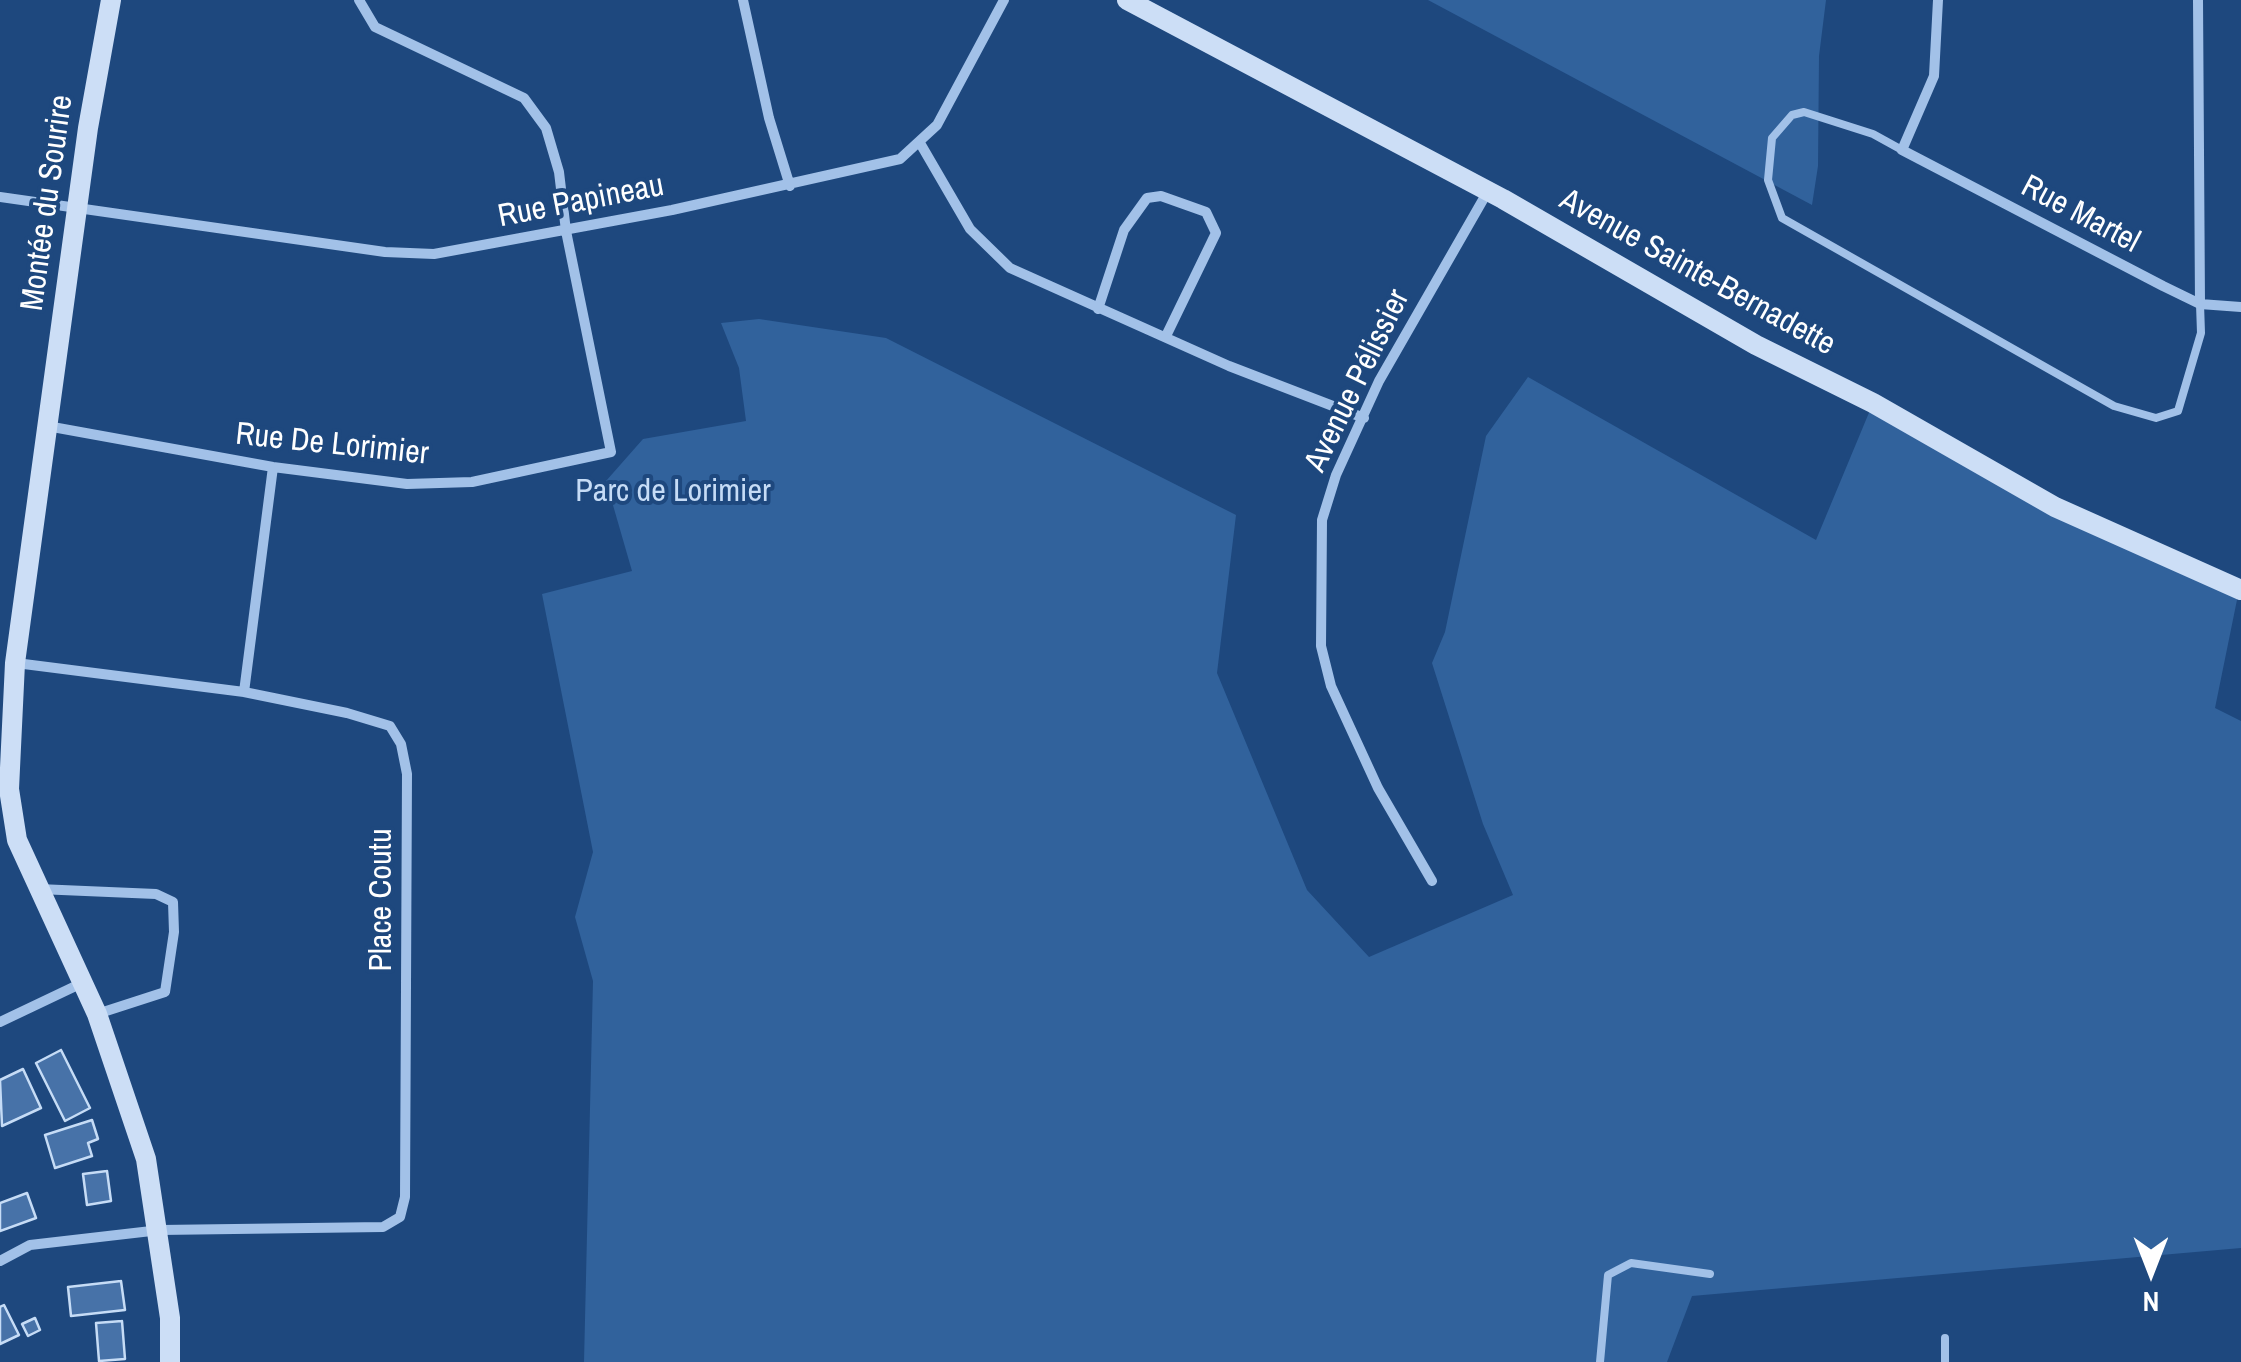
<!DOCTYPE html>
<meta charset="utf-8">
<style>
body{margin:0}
#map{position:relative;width:2241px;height:1362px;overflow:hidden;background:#1e487e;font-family:"Archivo Narrow",sans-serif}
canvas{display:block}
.north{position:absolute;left:2101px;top:1222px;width:100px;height:100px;-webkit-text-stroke:8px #1e487e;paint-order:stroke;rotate:180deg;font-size:28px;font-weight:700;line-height:40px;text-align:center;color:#fff}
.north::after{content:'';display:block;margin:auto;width:35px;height:45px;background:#fff;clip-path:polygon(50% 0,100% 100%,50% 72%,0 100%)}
</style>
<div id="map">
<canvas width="2241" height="1362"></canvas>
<div class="north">N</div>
</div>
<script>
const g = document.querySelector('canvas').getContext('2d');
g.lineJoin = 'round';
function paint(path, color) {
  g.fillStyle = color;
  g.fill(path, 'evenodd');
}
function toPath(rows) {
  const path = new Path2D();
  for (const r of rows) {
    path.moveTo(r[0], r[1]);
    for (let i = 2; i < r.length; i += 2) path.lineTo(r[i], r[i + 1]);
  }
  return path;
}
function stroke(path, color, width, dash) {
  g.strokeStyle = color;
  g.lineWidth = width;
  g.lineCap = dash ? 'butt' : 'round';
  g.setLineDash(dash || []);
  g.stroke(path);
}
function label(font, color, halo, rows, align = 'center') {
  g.font = font + ' "Archivo Narrow",sans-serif';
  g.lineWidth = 8;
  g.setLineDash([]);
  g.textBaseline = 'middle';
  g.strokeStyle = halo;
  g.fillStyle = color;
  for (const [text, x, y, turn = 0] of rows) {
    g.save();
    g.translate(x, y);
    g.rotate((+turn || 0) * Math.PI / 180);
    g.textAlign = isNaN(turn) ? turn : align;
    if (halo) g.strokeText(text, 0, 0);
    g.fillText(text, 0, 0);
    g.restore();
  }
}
const green = toPath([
 [1428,0,1826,0,1819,56,1818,166,1812,205],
 [759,319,886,338,1236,515,1217,673,1307,890,1369,957,1513,895,1483,824,1432,663,1445,632,1486,436,1528,377,1816,540,1873,403,2239,590,2215,708,2241,721,2241,1248,1692,1296,1667,1362,584,1362,593,981,575,917,593,852,542,594,632,571,606,481,643,439,746,421,739,368,721,323]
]);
const building = toPath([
 [61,1050,90,1108,65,1121,36,1063,61,1050],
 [23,1069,41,1108,2,1126,0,1080,23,1069],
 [92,1120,98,1139,88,1143,92,1156,55,1168,45,1135,92,1120],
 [107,1171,111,1201,87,1205,83,1174,107,1171],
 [27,1193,36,1218,0,1231,0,1203,27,1193],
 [121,1281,125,1310,71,1316,68,1287,121,1281],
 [4,1305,19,1335,0,1344,0,1307,4,1305],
 [35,1318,40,1330,28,1336,22,1324,35,1318],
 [122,1321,125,1359,99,1361,96,1323,122,1321]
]);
const lane = toPath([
 [1902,150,1873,134,1804,112,1792,115,1772,138,1768,180,1782,218,2114,406,2156,418,2178,411,2201,333,2200,304],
 [1945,1338,1945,1362],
 [1600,1362,1608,1275,1631,1263,1710,1274]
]);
const street = toPath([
 [743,0,769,118,790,186],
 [1938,0,1934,76,1902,150,2163,286,2200,304,2241,307],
 [2198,0,2200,304],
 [920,143,970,229,1010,268,1229,366,1364,418],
 [0,197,385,252,434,254,672,210,900,159,937,125,1004,0],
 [1098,309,1124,230,1147,198,1161,196,1206,212,1216,233,1166,336],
 [47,426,273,467,407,484,472,482,611,452,566,231,559,172,546,128,524,98,375,27,359,0],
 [244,692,273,467],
 [1432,881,1378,788,1331,686,1321,646,1322,520,1336,475,1379,381,1488,191],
 [38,889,156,894,173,902,174,932,165,992,97,1014],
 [0,1022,82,983],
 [0,1261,30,1245,160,1230,383,1227,400,1217,405,1197,407,774,401,744,390,726,347,713,244,692,16,663]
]);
const secondary = toPath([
 [111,0,88,128,15,663,9,789,17,840,97,1014,146,1159,170,1318,170,1362],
 [1127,0,1503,199,1756,345,1873,403,2055,507,2241,590]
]);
const streetNames = [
 ["Rue Papineau",581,202,-11],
 ["Montée du Sourire",48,203,-82],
 ["Rue Martel",2080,215,28],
 ["Avenue Sainte-Bernadette",1697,273,29],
 ["Avenue Pélissier",1358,381,-64],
 ["Rue De Lorimier",332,445,6],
 ["Place Coutu",382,900,-90]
];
const parkNames = [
 ["Parc de Lorimier",673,492]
];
paint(green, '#31629c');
paint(building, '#4772a8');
stroke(building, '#c6dcf6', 2.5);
stroke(lane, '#a2c1e8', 8);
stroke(street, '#a2c1e8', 10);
stroke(secondary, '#ccdef6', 20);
label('32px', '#fff', '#1e487e', streetNames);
label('32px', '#c6dcf6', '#1e487e', parkNames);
</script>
